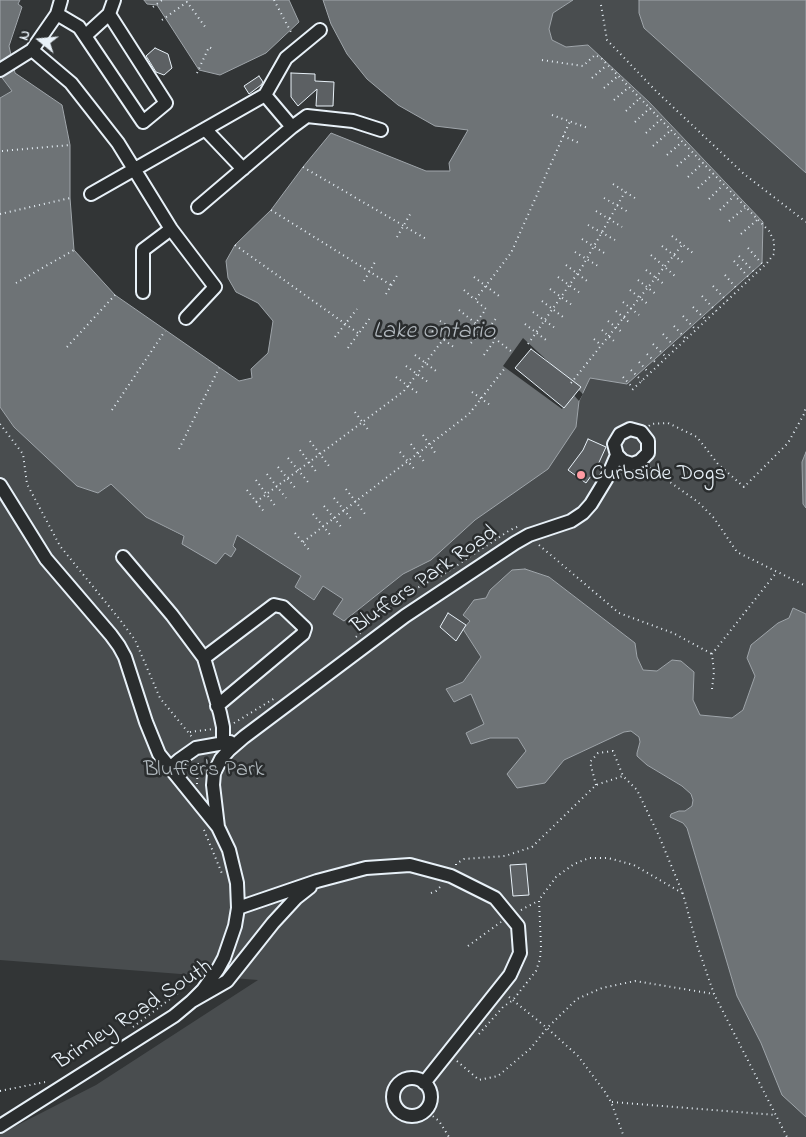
<!DOCTYPE html>
<style>
body{margin:0}
#map{position:relative;width:806px;height:1137px;overflow:hidden;background:#323536;font-family:"Indie Flower",sans-serif}
canvas{display:block}
.north{position:absolute;left:15px;top:15px;width:50px;height:50px;-webkit-text-stroke:4px #2a2d2e;paint-order:stroke;rotate:287deg;font-size:14px;font-weight:700;line-height:20px;text-align:center;color:#e8f1f8}
.north::after{content:'';display:block;margin:auto;width:18px;height:22px;background:#e8f1f8;clip-path:polygon(50% 0,100% 100%,50% 72%,0 100%)}
</style>
<div id="map">
<canvas width="806" height="1137"></canvas>
<div class="north">N</div>
</div>
<script>
const g = document.querySelector('canvas').getContext('2d');
g.lineJoin = 'round';
function paint(path, color) {
  g.fillStyle = color;
  g.fill(path, 'evenodd');
}
function toPath(rows) {
  const path = new Path2D();
  for (const r of rows) {
    if (r.length === 3) {
      path.moveTo(r[0] + r[2], r[1]);
      path.arc(r[0], r[1], r[2], 0, 2 * Math.PI);
      continue;
    }
    path.moveTo(r[0], r[1]);
    for (let i = 2; i < r.length; i += 2) path.lineTo(r[i], r[i + 1]);
  }
  return path;
}
function stroke(path, color, width, dash) {
  g.strokeStyle = color;
  g.lineWidth = width;
  g.lineCap = dash ? 'butt' : 'round';
  g.setLineDash(dash || []);
  g.stroke(path);
}
function label(font, color, halo, rows, align = 'center') {
  g.font = font + ' "Indie Flower",sans-serif';
  g.lineWidth = 5;
  g.setLineDash([]);
  g.textBaseline = 'middle';
  g.strokeStyle = halo;
  g.fillStyle = color;
  for (const [text, x, y, turn = 0] of rows) {
    g.save();
    g.translate(x, y);
    g.rotate((+turn || 0) * Math.PI / 180);
    g.textAlign = isNaN(turn) ? turn : align;
    if (halo) g.strokeText(text, 0, 0);
    g.fillText(text, 0, 0);
    g.restore();
  }
}
const green = toPath([
 [573,0,639,0,639,13,644,28,806,173,806,452,802,462,803,504,806,508,806,614,793,609,789,618,778,623,747,658,755,676,743,710,732,718,721,718,699,715,693,700,694,672,672,660,657,671,642,670,637,657,635,643,549,577,490,590,486,598,463,615,470,621,463,629,481,657,463,682,446,689,454,702,471,694,490,738,518,738,545,783,564,760,624,732,631,731,639,736,640,742,637,753,638,756,647,765,682,786,691,794,693,800,692,806,685,811,679,811,670,817,683,823,687,828,737,996,761,1043,782,1094,806,1117,806,1137,0,1137,0,1134,96,1085,258,980,0,960,0,407,14,427,77,486,111,484,146,517,184,537,225,553,231,556,237,535,301,576,295,587,314,599,323,585,343,599,344,621,403,574,431,559,576,427,579,401,590,378,603,379,762,263,763,222,649,102,588,45,566,47,552,40,549,29,553,13],
 [0,75,12,91,0,98]
]);
const water = toPath([
 [0,0,20,0,18,4,22,7,9,46,15,73,62,105,70,145,70,198,74,250,115,295,239,381,252,378,251,369,268,353,273,321,258,303,236,292,228,278,226,261,235,245,271,210,303,167,331,133,426,171,450,171,449,163,468,130,435,126,398,105,367,79,347,54,331,24,323,0,573,0,553,13,549,29,552,40,566,47,588,45,649,102,763,222,762,263,627,384,590,378,579,401,576,427,548,469,475,520,431,560,403,574,344,621,333,614,343,599,323,586,314,600,295,587,301,576,237,535,233,546,236,549,231,557,225,553,216,564,182,544,184,536,146,517,111,484,98,493,77,486,14,427,0,407,0,98,12,91,0,75,0,0],
 [144,0,289,0,299,22,266,53,220,75,199,70,157,5,147,4,144,0],
 [639,0,806,0,806,173,644,28,639,13,639,0],
 [806,452,806,508,803,504,802,462,806,452],
 [525,569,549,577,635,643,637,657,643,670,657,671,672,660,681,661,694,672,693,700,700,715,732,718,743,710,755,676,747,658,751,645,778,623,789,618,793,608,806,614,806,1117,782,1095,761,1043,737,996,687,828,683,823,670,817,671,814,679,811,685,811,692,806,693,800,691,794,682,786,647,765,637,756,637,753,640,742,639,737,631,731,624,732,564,760,545,783,517,788,507,774,526,751,518,738,490,738,471,744,466,733,484,724,471,694,454,702,446,689,463,682,481,657,463,629,470,621,463,615,474,600,486,598,490,590,512,570,525,569]
]);
const pier = toPath([
 [523,338,583,394,579,401,572,393,562,409,503,366]
]);
const building = toPath([
 [155,48,168,54,172,68,164,75,156,72,148,59,146,56,155,48],
 [291,73,315,74,315,81,334,82,333,106,316,106,317,89,298,106,291,97,291,73],
 [259,76,263,82,261,85,249,94,244,86,259,76],
 [531,349,581,387,564,408,515,368,531,349],
 [588,439,606,447,596,469,586,483,568,470,583,450,588,439],
 [448,613,466,625,456,641,440,627,448,613],
 [526,864,529,895,513,896,510,865,526,864]
]);
const path = toPath([
 [274,0,292,34],
 [601,5,607,40,656,91,744,174,806,222],
 [153,7,162,0],
 [162,20,187,2,206,28],
 [542,60,583,66,595,55,601,58,769,231,774,241,774,254,767,263,632,390],
 [197,73,209,47,213,49],
 [592,78,607,65],
 [604,88,618,76],
 [614,100,629,87],
 [626,111,640,98],
 [552,115,588,128],
 [635,122,650,108],
 [646,133,660,120],
 [563,136,579,143],
 [653,146,670,131],
 [2,151,70,145],
 [667,155,682,142],
 [677,166,692,153],
 [303,167,428,240],
 [688,177,703,163],
 [613,184,638,200],
 [698,188,713,174],
 [604,198,630,213],
 [709,199,723,185],
 [271,210,391,285],
 [720,210,734,196],
 [596,211,622,227],
 [0,214,70,198],
 [729,221,745,208],
 [588,225,615,240],
 [741,234,757,220],
 [672,236,693,253],
 [397,237,412,211],
 [582,239,606,254],
 [235,245,358,333],
 [662,246,685,264],
 [748,248,764,266],
 [575,252,598,266],
 [651,255,675,276],
 [739,256,756,274],
 [734,261,750,279],
 [566,265,587,281],
 [646,270,665,285],
 [725,275,738,290],
 [474,277,499,296],
 [558,277,580,293],
 [638,280,657,295],
 [364,281,375,262],
 [16,283,74,250],
 [713,286,727,301],
 [550,289,572,305],
 [464,290,475,300],
 [630,290,649,305],
 [386,294,398,274],
 [702,296,716,311],
 [542,301,563,317],
 [623,302,639,315],
 [693,307,706,320],
 [459,310,512,352],
 [616,311,631,324],
 [533,312,555,328],
 [683,316,696,330],
 [440,321,452,328],
 [608,321,623,333],
 [525,324,546,340],
 [674,326,686,339],
 [602,330,615,342],
 [432,331,455,348],
 [486,332,497,317],
 [663,334,676,348],
 [335,337,357,309],
 [594,339,601,345],
 [471,343,482,330],
 [528,344,582,267,625,192],
 [653,344,666,357],
 [67,347,115,295],
 [348,348,370,318],
 [647,354,658,365],
 [415,355,436,371],
 [484,355,496,339],
 [639,362,649,373],
 [406,366,428,382],
 [631,370,642,381],
 [396,377,419,394],
 [623,377,633,388],
 [571,383,682,245],
 [472,392,490,405],
 [112,410,165,331],
 [355,412,369,431],
 [0,424,23,454,27,484,60,546,121,621,135,640,160,698,192,737],
 [649,426,651,424,668,423,697,437,718,464,744,487,788,443,804,414,806,406],
 [423,435,436,454],
 [310,441,329,466],
 [411,444,425,463],
 [179,449,219,368],
 [300,450,318,474],
 [400,452,416,471],
 [288,458,308,482],
 [278,467,297,490],
 [650,468,698,502,714,518,737,552,806,586],
 [267,474,286,498],
 [256,480,276,507],
 [346,489,365,514],
 [247,490,265,513],
 [334,498,353,521],
 [256,502,404,391,452,328,463,337,475,324,486,309,475,300,511,253,570,121],
 [324,506,343,529],
 [313,514,332,537],
 [295,533,310,551],
 [303,542,469,414,505,368],
 [539,545,619,613,673,633,712,654],
 [356,637,386,609,417,588,444,574,510,530,519,526],
 [712,689,714,672,712,654,776,573],
 [234,723,275,698],
 [190,732,213,729],
 [197,784,198,761],
 [596,785,590,762,598,753,613,751,623,776],
 [204,830,223,876],
 [456,865,456,864,464,859,505,856,532,847,596,785,623,776,637,790,659,836,683,894,697,945,714,994,787,1137],
 [431,893,436,891,442,885],
 [521,910,538,901],
 [468,946,501,922],
 [509,997,547,1028,578,1056,605,1092,611,1102,624,1137],
 [133,1027,186,987,198,976],
 [479,1034,503,1007,513,1000,536,971,540,959,541,946,539,900,556,877,574,864,589,858,608,858,634,865,682,893],
 [457,1061,479,1080,498,1076,531,1048,547,1028,577,999,602,988,635,981,714,994],
 [0,1091,45,1082],
 [612,1102,776,1115],
 [425,1110,439,1121,449,1137]
]);
const minor = toPath([
 [61,0,57,14,32,50,71,83,118,143,171,229,215,287,186,318],
 [57,14,79,27,143,122,166,103,109,14,85,36],
 [109,14,114,0],
 [0,70,32,50],
 [265,95,286,58,320,30],
 [292,127,307,116,353,121,381,130],
 [205,129,243,169],
 [91,194,265,95,292,127,198,207],
 [143,292,143,250,171,229],
 [0,485,46,559,111,635,119,646,125,657,146,722,159,754,218,827,229,850,237,883,238,908,235,926,224,958,218,969,203,990,192,1001],
 [123,557,172,615,204,658,220,713,223,727,223,743],
 [204,658,274,605,283,607,305,628,303,634,217,706],
 [170,768,179,760,196,748,230,742],
 [218,827,213,785,214,773,221,759,229,750,244,737,405,616,515,543,529,535,571,521,583,513,591,504,608,476,617,455,614,444,620,434,630,429,641,432,648,441,648,453,640,461,632,464,623,461,617,455],
 [238,908,317,881,366,868,410,865,451,876,495,898,518,926,520,953,510,975,424,1083],
 [412,1097,19],
 [0,1126,174,1016,192,1001,227,981,273,923,296,898,310,887]
]);
const markers = [
 [581,475,5,"#ff9aa2"]
];
const poiNames = [
 ["Curbside Dogs",591,475]
];
const streetNames = [
 ["Bluffers Park Road",425,581,-35],
 ["Brimley Road South",134,1016,-33]
];
const parkNames = [
 ["Bluffer's Park",204,771]
];
const waterNames = [
 ["Lake Ontario",434,333]
];
paint(green, '#494d4f');
paint(water, '#6e7376');
stroke(water, '#9fa5aa', 1);
paint(pier, '#323536');
paint(building, '#5c6063');
stroke(building, '#e8f1f8', 1);
stroke(minor, '#e8f1f8', 16);
stroke(path, '#e8f1f8', 2, [1, 4]);
stroke(minor, '#2a2d2e', 12);
for (const [x, y, r, color] of markers) {
  const dot = new Path2D();
  dot.arc(x, y, r, 0, 2 * Math.PI);
  g.fillStyle = color;
  g.fill(dot);
  stroke(dot, '#2a2d2e', 2);
}
label('22px', '#e8f1f8', '#2a2d2e', poiNames, 'left');
label('22px', '#e8f1f8', '#2a2d2e', streetNames);
label('22px', '#b0b8bd', '#2a2d2e', parkNames);
label('italic 24px', '#b1b8be', '#2a2d2e', waterNames);
</script>
